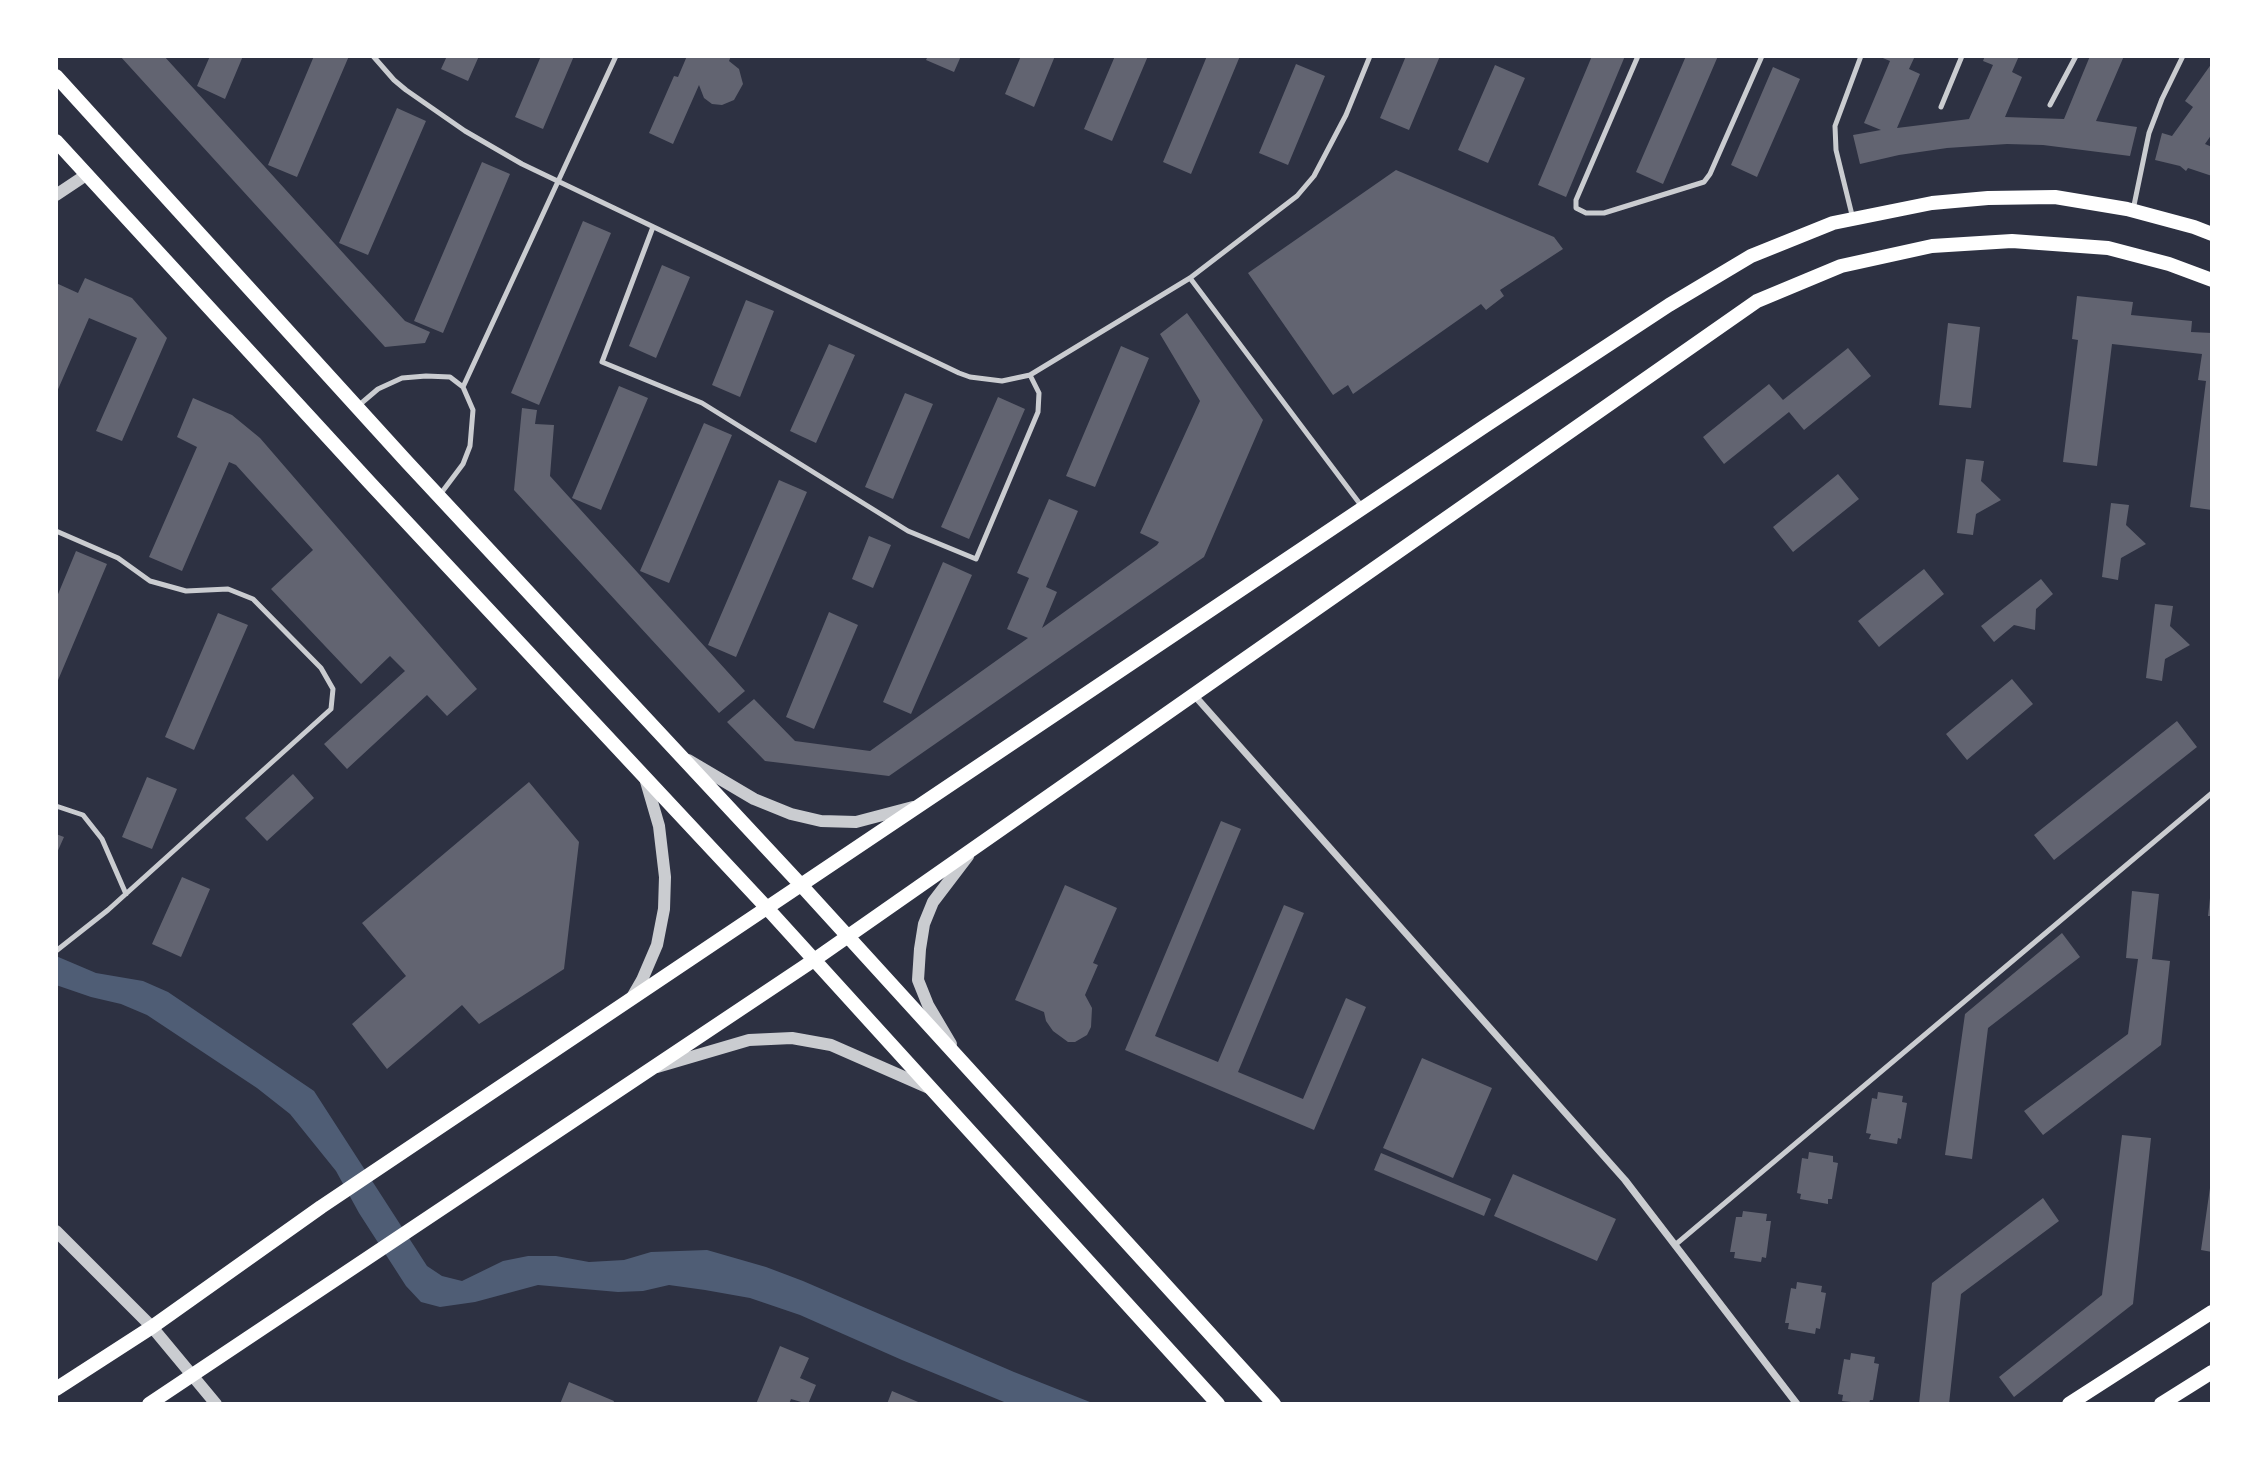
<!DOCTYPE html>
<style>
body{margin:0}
#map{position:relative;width:2268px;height:1460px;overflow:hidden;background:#2d3142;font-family:"Roboto Condensed",sans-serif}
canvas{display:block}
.frame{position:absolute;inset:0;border:58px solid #fff;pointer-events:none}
</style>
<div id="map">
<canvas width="2268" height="1460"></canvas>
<div class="frame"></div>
</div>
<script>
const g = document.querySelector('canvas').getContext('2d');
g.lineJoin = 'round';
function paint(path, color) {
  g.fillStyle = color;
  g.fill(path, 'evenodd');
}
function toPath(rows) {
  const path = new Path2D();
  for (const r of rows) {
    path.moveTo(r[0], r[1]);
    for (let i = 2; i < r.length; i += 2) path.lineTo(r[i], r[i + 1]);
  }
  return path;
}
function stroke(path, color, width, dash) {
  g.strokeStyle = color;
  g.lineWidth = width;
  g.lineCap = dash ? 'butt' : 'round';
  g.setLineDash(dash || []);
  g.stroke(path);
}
const water = toPath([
 [56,956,96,973,143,981,168,992,314,1091,427,1266,442,1276,462,1281,503,1261,528,1256,556,1256,589,1262,624,1260,651,1252,707,1250,766,1267,803,1281,1014,1372,1095,1404,1009,1404,902,1360,800,1315,750,1298,705,1290,669,1285,643,1291,618,1292,538,1285,475,1302,440,1307,421,1302,406,1286,359,1213,336,1171,290,1114,257,1088,147,1015,121,1004,91,997,56,985]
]);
const building = toPath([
 [120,56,164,56,405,321,430,332,425,343,385,347],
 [210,56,243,56,225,99,197,86],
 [314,56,349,56,297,177,268,165],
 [447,56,479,56,468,81,441,69],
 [541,56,574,56,543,129,515,117],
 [687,56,731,56,729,61,739,69,743,84,734,100,722,105,712,104,704,98,699,85,673,144,649,133,674,76,678,77],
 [928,56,961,56,954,72,926,60],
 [1021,56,1055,56,1034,107,1005,94],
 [1115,56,1148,56,1112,141,1084,129],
 [1207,56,1240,56,1191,174,1163,162],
 [1406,56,1440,56,1409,130,1380,118],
 [1592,56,1625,56,1566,197,1538,185],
 [1686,56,1718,56,1663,184,1636,172],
 [1878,56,1915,56,1909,69,1920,74,1897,128,1969,119,1993,65,1983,61,1985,56,2019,56,2012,72,2022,77,2005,117,2064,119,2090,56,2124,56,2096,121,2137,127,2130,156,2043,145,2007,144,1947,148,1899,155,1860,164,1853,135,1881,130,1864,123,1890,61],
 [2212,63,2212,134,2205,144,2212,147,2212,176,2188,168,2186,171,2180,166,2155,160,2162,133,2172,136,2193,107,2185,101],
 [1296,64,1325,76,1288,165,1259,153],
 [1495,65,1525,78,1488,163,1458,150],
 [1773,67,1800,79,1757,177,1731,165],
 [397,108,426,121,368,255,339,243],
 [482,162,510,174,443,333,414,321],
 [1396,170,1554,237,1563,249,1500,290,1504,296,1486,310,1481,304,1353,394,1348,385,1333,395,1248,273],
 [583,221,611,233,539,405,511,393],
 [662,265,690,277,656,358,629,346],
 [85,278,132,298,167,338,122,441,96,431,137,338,89,318,56,394,56,283,78,293],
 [2077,296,2133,302,2131,315,2192,321,2191,332,2212,333,2212,510,2190,507,2206,381,2198,380,2202,354,2112,344,2097,466,2063,462,2078,340,2072,339],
 [746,300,774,311,740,397,712,385],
 [1187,313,1263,420,1204,557,889,776,765,761,727,722,754,699,795,741,870,751,1028,638,1007,629,1029,578,1017,573,1049,499,1078,511,1046,587,1057,592,1042,628,1157,545,1159,542,1140,533,1200,401,1160,334],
 [1948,323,1980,327,1971,408,1939,405],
 [829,344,855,355,816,443,790,431],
 [1121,346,1149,358,1095,487,1066,476],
 [1848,348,1871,376,1804,430,1789,412,1724,464,1703,437,1769,384,1783,400],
 [619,386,648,398,601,510,572,498],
 [905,393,933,404,893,499,865,487],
 [998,397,1025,409,969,539,941,527],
 [193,398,232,415,260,438,477,689,447,716,427,695,347,769,324,744,405,671,390,656,361,684,271,589,313,550,236,465,229,462,182,571,149,557,197,447,177,437],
 [522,408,537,410,535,424,554,425,550,476,745,691,719,713,514,490],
 [704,423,732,435,669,583,640,571],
 [1966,459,1984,461,1981,481,2001,500,1976,514,1973,535,1957,533],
 [1838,474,1859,499,1793,552,1773,527],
 [779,480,807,492,736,657,708,645],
 [2111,503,2129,505,2126,525,2146,544,2121,558,2118,580,2102,577],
 [869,536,891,545,873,588,852,579],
 [76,551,107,564,56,685,56,599],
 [943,562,972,575,911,714,883,702],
 [1924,569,1944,594,1879,647,1858,621],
 [2041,579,2053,594,2036,609,2035,630,2014,625,1994,642,1981,626],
 [2155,604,2173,606,2170,626,2190,645,2165,659,2162,681,2146,678],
 [829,612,858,625,814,729,786,717],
 [218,613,248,625,194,750,165,737],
 [2012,679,2033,704,1967,760,1946,734],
 [2177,721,2197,747,2054,860,2034,835],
 [293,774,314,798,267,841,245,818],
 [147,777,177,789,152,849,122,837],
 [529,782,579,842,564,969,479,1024,462,1005,387,1069,352,1024,406,976,362,923],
 [1221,821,1241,829,1155,1036,1218,1062,1284,905,1304,913,1238,1072,1303,1099,1346,998,1366,1007,1314,1130,1125,1050],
 [56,834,64,837,56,855],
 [182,877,210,889,181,957,152,944],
 [1065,885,1117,908,1093,963,1098,965,1085,995,1092,1008,1091,1027,1087,1035,1075,1042,1068,1042,1053,1031,1046,1021,1044,1012,1015,1000],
 [2132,891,2159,894,2152,959,2170,961,2161,1045,2043,1135,2024,1111,2128,1034,2138,959,2126,958],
 [2210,898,2212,898,2212,916,2208,916],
 [2062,933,2080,957,1988,1028,1972,1159,1945,1155,1965,1014],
 [1422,1058,1492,1088,1453,1178,1383,1148],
 [1878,1092,1903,1096,1902,1102,1907,1103,1901,1139,1898,1138,1897,1144,1869,1139,1871,1134,1866,1133,1872,1098,1877,1099],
 [2122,1135,2151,1138,2133,1304,2014,1397,1999,1377,2102,1295],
 [1809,1152,1833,1156,1833,1162,1838,1163,1832,1199,1828,1199,1828,1204,1800,1199,1801,1194,1797,1193,1802,1158,1808,1159],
 [1381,1153,1491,1199,1484,1216,1374,1170],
 [1513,1174,1616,1219,1597,1261,1494,1216],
 [2210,1188,2212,1188,2212,1252,2201,1250],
 [2043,1198,2059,1221,1961,1294,1949,1404,1919,1404,1932,1283],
 [1743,1211,1767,1214,1766,1221,1771,1221,1766,1258,1762,1257,1761,1262,1734,1258,1735,1252,1730,1252,1736,1217,1742,1217],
 [1797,1282,1822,1286,1821,1292,1826,1293,1820,1329,1816,1328,1815,1334,1788,1329,1789,1323,1785,1323,1791,1288,1796,1289],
 [780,1346,809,1358,800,1378,816,1385,808,1404,791,1399,789,1404,756,1404],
 [1851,1353,1875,1357,1874,1363,1879,1364,1873,1400,1870,1400,1869,1404,1842,1401,1843,1395,1838,1394,1844,1359,1850,1360],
 [569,1382,614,1401,613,1404,560,1404],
 [892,1391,923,1404,887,1404]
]);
const service = toPath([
 [373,56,394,80,406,90,465,131,522,164,959,373,970,377,1002,381,1030,375,1190,278,1297,196,1314,176,1346,115,1370,56],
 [1638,56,1576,200,1576,208,1586,213,1604,213,1704,182,1710,174,1762,56],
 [2050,105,2076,56],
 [1941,107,1962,56],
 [2133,210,2149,133,2162,99,2183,56],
 [1853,219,1836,150,1835,126,1861,56],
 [653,227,602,362,702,403,908,531,976,559,1038,412,1039,393,1030,375],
 [1190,278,1363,508],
 [463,387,616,56],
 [358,406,378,389,402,378,426,376,450,377,463,387,473,410,470,446,463,464,439,496],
 [56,531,118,558,150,581,186,591,228,589,253,599,321,668,333,689,331,709,108,910,56,951],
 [56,806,83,815,102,839,126,894],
 [1675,1245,2212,793]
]);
const minor = toPath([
 [1194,695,1625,1180,1797,1404]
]);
const tertiary = toPath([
 [56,195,86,175],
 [688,760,754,799,791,814,821,821,856,822,913,807],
 [631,999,642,980,657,945,664,909,665,877,659,826,645,778],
 [951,1044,928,1005,918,980,920,949,924,924,933,902,968,856],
 [657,1067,749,1040,792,1038,831,1045,929,1088],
 [56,1231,152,1327,216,1404]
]);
const secondary = toPath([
 [56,76,407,462,801,885,1274,1404],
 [56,141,370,483,767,908,1218,1404],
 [56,1389,152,1327,321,1207,1485,426,1669,305,1751,256,1833,223,1932,203,1988,198,2055,197,2127,209,2194,227,2212,234],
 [149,1404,814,960,1757,301,1841,266,1932,246,2012,241,2108,248,2169,264,2212,280],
 [2069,1404,2212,1312],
 [2161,1404,2212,1372]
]);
paint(water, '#4f5d75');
paint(building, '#626471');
stroke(service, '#caccd0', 5);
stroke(minor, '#caccd0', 7);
stroke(tertiary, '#caccd0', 12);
stroke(secondary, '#fff', 14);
</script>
